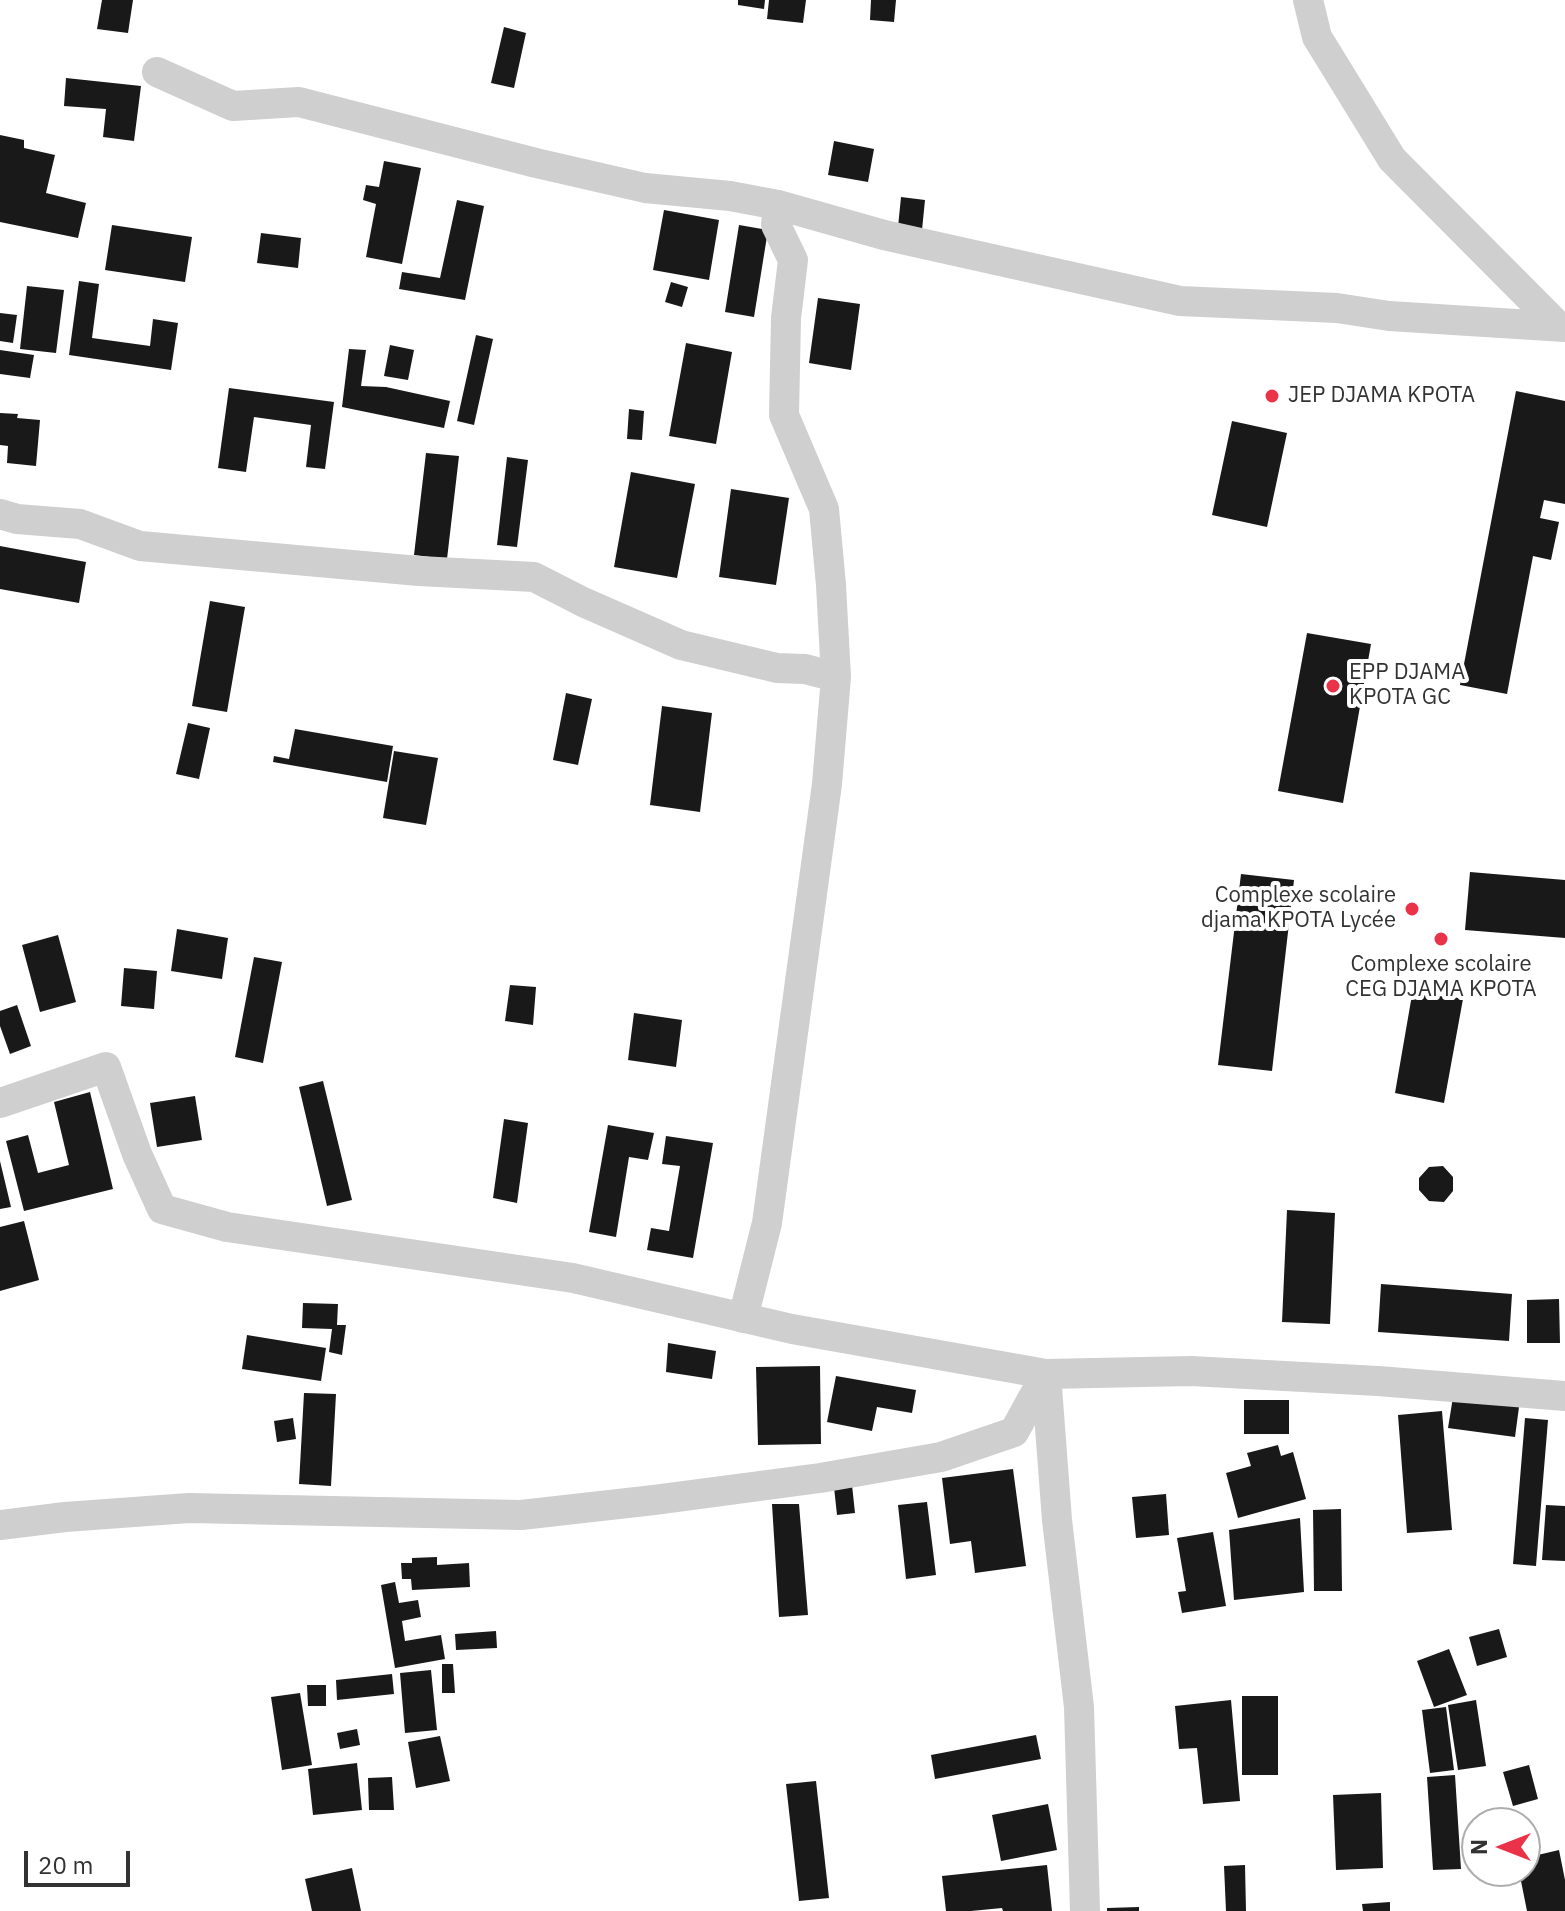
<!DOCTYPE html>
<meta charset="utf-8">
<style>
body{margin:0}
#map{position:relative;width:1565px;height:1911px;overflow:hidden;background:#fff;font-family:"IBM Plex Sans",sans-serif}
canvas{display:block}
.north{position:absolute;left:1461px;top:1807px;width:80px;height:80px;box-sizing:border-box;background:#fff;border:2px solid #adadad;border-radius:50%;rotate:270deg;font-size:22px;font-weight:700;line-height:32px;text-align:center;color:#323232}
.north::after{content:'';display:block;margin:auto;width:28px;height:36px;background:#ea3348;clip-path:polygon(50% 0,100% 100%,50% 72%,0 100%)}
.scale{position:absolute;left:24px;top:1851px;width:106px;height:36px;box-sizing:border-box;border:4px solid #323232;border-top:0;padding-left:10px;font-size:24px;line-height:28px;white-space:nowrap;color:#323232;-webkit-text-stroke:6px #fff;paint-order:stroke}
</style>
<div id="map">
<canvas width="1565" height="1911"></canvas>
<div class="north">N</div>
<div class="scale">20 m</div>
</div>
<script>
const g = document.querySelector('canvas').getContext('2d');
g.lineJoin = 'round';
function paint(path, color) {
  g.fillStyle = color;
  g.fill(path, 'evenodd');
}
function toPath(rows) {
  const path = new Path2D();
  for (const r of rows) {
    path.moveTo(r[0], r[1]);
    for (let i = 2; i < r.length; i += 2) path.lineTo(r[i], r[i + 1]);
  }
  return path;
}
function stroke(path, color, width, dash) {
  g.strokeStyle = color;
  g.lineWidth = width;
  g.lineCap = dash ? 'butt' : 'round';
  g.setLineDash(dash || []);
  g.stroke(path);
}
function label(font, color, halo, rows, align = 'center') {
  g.font = font + ' "IBM Plex Sans",sans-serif';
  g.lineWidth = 8;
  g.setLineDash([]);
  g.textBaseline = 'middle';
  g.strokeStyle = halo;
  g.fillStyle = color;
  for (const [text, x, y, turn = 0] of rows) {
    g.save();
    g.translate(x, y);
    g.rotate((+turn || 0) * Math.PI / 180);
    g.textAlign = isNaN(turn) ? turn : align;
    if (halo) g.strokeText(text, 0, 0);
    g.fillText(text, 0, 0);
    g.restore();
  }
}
const building = toPath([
 [102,0,133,0,128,33,97,29],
 [738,0,765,0,764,9,738,5],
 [769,0,806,0,803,23,767,19],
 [871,0,896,0,894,22,870,20],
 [504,27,526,33,514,88,491,83],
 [66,78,141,86,134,141,103,137,106,109,64,106],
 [0,135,24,140,24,148,55,155,46,193,86,203,78,238,0,222],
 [834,141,874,149,868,182,828,175],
 [384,161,421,168,402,264,366,257,376,204,363,200,366,185,379,187],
 [901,197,925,200,922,230,898,227],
 [457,200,484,206,465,300,399,289,402,272,440,278],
 [664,210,719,220,709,280,653,270],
 [112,225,192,237,185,282,105,270],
 [739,225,768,230,754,317,725,312],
 [261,233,301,238,298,268,257,263],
 [79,281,99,284,92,338,150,346,153,319,178,323,171,370,69,355],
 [671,282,688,287,682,307,665,302],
 [27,286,64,290,56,353,20,349],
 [818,298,860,304,851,370,809,363],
 [0,313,17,315,13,343,0,341],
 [476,335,493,339,474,425,457,421],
 [686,343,732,352,716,444,669,436],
 [390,345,414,350,408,380,384,376],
 [349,349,366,350,361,386,386,387,450,401,444,428,342,407],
 [0,350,34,355,30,378,0,374],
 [229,388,334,402,325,469,306,467,311,425,254,417,246,472,218,468],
 [1516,391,1565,401,1565,504,1544,500,1540,518,1559,522,1551,560,1533,556,1507,694,1460,685],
 [629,409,644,411,642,440,627,439],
 [0,413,18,414,17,418,40,420,36,466,7,463,8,446,0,445],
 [1232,421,1287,433,1267,527,1212,515],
 [426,453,459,456,447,559,414,555],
 [507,457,528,460,517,547,497,545],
 [631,472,695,484,677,578,614,567],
 [731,489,789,498,776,585,719,577],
 [0,546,86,562,79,603,0,589],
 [210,601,245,607,227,712,192,706],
 [1307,633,1371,644,1343,803,1278,791],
 [566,693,592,699,578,765,553,760],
 [662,706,712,713,700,812,650,805],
 [188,723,210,728,199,779,176,774],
 [295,729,393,746,387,782,273,762,274,756,289,759],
 [394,751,438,758,426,825,383,818],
 [1470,872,1565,880,1565,938,1465,930],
 [1241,874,1294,880,1272,1071,1218,1065],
 [177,929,228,938,222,979,171,971],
 [58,935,76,1002,40,1012,22,945],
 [254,957,282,962,263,1063,235,1057],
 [124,968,157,971,154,1009,121,1006],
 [510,985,536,987,533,1025,505,1021],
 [1413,989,1463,999,1444,1103,1395,1093],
 [17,1005,31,1046,10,1054,0,1026,0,1011],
 [634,1013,682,1020,676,1067,628,1060],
 [323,1081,352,1200,327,1206,299,1087],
 [90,1092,113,1189,24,1211,6,1141,28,1135,38,1173,69,1165,54,1102],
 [195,1096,202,1140,157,1147,150,1103],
 [504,1119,528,1123,517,1203,493,1198],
 [608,1125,654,1133,648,1160,629,1157,616,1237,589,1232],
 [666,1136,713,1143,693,1258,647,1250,651,1228,669,1231,680,1166,662,1164],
 [0,1161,11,1207,0,1209],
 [1443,1166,1453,1177,1453,1191,1444,1202,1429,1201,1419,1190,1419,1178,1429,1167],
 [1287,1210,1335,1213,1330,1324,1282,1322],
 [24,1221,39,1280,0,1291,0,1227],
 [1381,1284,1512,1294,1509,1341,1378,1332],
 [1559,1299,1560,1343,1527,1343,1527,1300],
 [303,1303,338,1304,337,1325,346,1325,342,1355,329,1352,332,1329,302,1328],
 [247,1335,326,1348,321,1381,242,1369],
 [668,1343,716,1351,712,1379,666,1372],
 [820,1366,821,1444,758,1445,756,1367],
 [836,1376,916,1390,912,1413,877,1407,872,1431,827,1422],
 [304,1393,336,1394,331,1486,299,1484],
 [1453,1397,1519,1407,1515,1437,1448,1428],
 [1244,1400,1289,1400,1289,1434,1244,1434],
 [1442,1411,1452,1530,1407,1533,1398,1415],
 [293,1418,296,1439,277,1442,274,1421],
 [1525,1418,1548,1420,1536,1566,1513,1564],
 [1278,1445,1281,1456,1293,1452,1306,1499,1238,1518,1226,1473,1251,1466,1247,1453],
 [1013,1469,1026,1566,975,1573,971,1541,950,1544,942,1478],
 [852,1485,855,1513,837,1515,834,1487],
 [1166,1494,1169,1535,1136,1538,1132,1497],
 [927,1502,936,1575,906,1579,898,1505],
 [772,1504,799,1504,808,1615,779,1617],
 [1546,1505,1565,1506,1565,1561,1542,1560],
 [1341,1509,1342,1591,1314,1591,1313,1510],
 [1300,1518,1304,1592,1234,1600,1229,1530],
 [1213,1532,1226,1606,1182,1613,1178,1592,1186,1591,1177,1538],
 [437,1557,437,1565,469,1563,470,1587,412,1590,411,1579,402,1579,401,1563,412,1563,412,1558],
 [395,1582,399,1603,418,1600,421,1617,402,1621,405,1641,441,1635,445,1659,395,1668,381,1585],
 [1499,1629,1507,1657,1477,1666,1469,1637],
 [496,1631,497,1648,456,1650,455,1634],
 [1449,1649,1467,1695,1434,1707,1417,1661],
 [442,1664,453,1664,455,1693,442,1693],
 [431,1670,437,1730,405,1733,400,1673],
 [392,1674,394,1694,337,1700,336,1680],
 [307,1685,326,1685,326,1706,308,1706],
 [300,1693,312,1765,282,1770,271,1697],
 [1242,1696,1278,1696,1278,1775,1242,1775],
 [1231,1700,1240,1801,1203,1804,1197,1748,1179,1749,1175,1706],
 [1476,1700,1486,1766,1458,1770,1448,1705],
 [1446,1707,1454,1770,1430,1773,1422,1710],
 [357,1729,360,1745,340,1749,337,1733],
 [1036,1735,1041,1759,935,1779,931,1755],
 [440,1736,450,1781,416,1788,408,1742],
 [357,1763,362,1810,313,1815,308,1769],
 [1529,1765,1538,1799,1513,1806,1503,1772],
 [1455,1775,1461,1869,1433,1870,1427,1777],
 [392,1777,394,1810,369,1810,368,1778],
 [816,1781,829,1898,799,1901,786,1784],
 [1381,1793,1383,1868,1336,1870,1333,1795],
 [1048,1804,1057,1850,1001,1861,992,1815],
 [1559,1850,1565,1880,1565,1911,1527,1911,1519,1871,1525,1871,1525,1858],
 [1047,1865,1052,1911,1003,1911,1002,1908,971,1911,946,1911,942,1876],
 [1245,1865,1246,1911,1226,1911,1224,1866],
 [352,1868,361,1911,312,1911,305,1879],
 [1390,1902,1390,1911,1363,1911,1362,1904],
 [1139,1907,1139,1911,1107,1911,1107,1908]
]);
const minor = toPath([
 [1308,0,1317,37,1392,159,1558,326],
 [157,72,233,106,299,102,536,163,645,188,730,196,778,205,884,235,1180,301,1337,308,1389,316,1565,327],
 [0,514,17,519,80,524,140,546,419,571,534,577,583,602,681,645,777,668,805,669,836,677],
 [0,1103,106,1067,137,1154,162,1209,227,1227,573,1278,792,1329,1046,1374,1057,1520,1079,1707,1085,1911],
 [743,1318,767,1223,827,784,836,677,831,585,824,509,784,415,786,318,793,260,776,225,778,205],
 [0,1525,65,1517,189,1508,521,1515,654,1500,820,1478,941,1457,1014,1432,1046,1374,1191,1371,1378,1381,1565,1396]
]);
const markers = [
 [1272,396,8,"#ea3348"],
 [1333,686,8,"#ea3348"],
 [1412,909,8,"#ea3348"],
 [1441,939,8,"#ea3348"]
];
const poiNames = [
 ["JEP DJAMA KPOTA",1288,396],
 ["EPP DJAMA",1349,673],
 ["KPOTA GC",1349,698],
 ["Complexe scolaire",1396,896,"right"],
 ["djama KPOTA Lycée",1396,921,"right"],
 ["Complexe scolaire",1441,965,"center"],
 ["CEG DJAMA KPOTA",1441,990,"center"]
];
paint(building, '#191919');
stroke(minor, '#cfcfcf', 30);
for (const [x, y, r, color] of markers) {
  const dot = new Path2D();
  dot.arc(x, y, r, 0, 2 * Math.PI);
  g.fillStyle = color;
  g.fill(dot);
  stroke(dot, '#fff', 3);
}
label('22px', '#323232', '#fff', poiNames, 'left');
</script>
